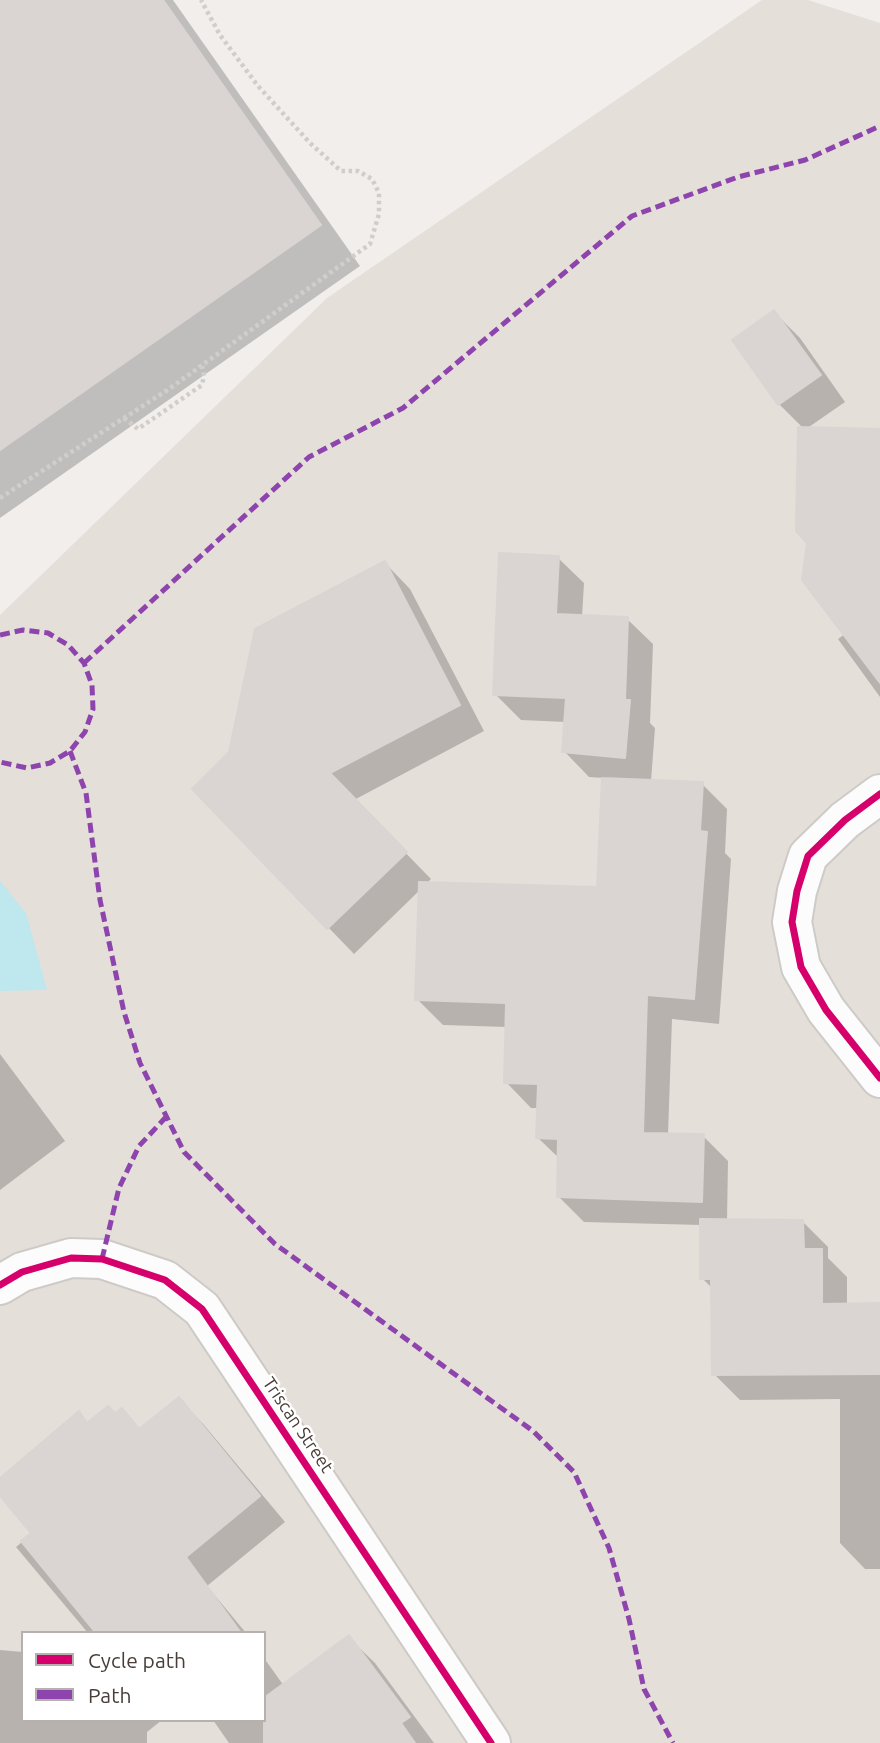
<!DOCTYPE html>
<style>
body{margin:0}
#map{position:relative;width:880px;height:1743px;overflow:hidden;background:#f1eeec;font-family:Ubuntu,sans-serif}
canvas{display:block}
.legend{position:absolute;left:21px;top:1631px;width:245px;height:91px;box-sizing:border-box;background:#fff;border:2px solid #b6b1af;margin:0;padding:9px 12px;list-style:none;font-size:21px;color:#483d38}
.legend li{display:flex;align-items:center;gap:14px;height:35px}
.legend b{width:35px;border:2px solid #b6b1af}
</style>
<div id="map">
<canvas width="880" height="1743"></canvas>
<ul class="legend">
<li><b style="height:9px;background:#d6006c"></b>Cycle path</li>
<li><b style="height:9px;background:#8e44ad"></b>Path</li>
</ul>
</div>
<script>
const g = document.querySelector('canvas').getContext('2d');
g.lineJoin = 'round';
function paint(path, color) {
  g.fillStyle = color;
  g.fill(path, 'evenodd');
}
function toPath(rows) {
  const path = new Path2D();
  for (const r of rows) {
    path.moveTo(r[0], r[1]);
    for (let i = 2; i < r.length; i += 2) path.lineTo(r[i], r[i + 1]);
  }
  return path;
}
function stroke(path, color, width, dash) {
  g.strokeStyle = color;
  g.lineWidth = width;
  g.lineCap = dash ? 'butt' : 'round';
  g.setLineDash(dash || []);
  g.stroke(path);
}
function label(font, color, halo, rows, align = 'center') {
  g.font = font + ' Ubuntu,sans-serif';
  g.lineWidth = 5;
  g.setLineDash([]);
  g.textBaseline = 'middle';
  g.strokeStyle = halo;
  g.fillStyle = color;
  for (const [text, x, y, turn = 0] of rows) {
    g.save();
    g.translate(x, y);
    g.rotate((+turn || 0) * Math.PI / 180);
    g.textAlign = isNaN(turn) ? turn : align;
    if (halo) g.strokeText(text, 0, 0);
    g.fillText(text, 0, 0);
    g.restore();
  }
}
const residential = toPath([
 [762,0,808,0,880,23,880,1743,0,1743,0,615,327,298],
 [23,1633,264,1633,264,1720,23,1720]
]);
const water = toPath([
 [0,881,26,913,47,990,0,991]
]);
const shadow = toPath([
 [0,0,173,0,360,266,0,518],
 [774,312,800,338,845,402,806,429,880,431,880,697,838,639,845,634,809,542,804,429,779,404,734,340],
 [558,558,584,583,582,617,627,619,653,644,650,723,655,728,651,781,702,784,727,809,725,853,731,859,719,1024,672,1019,668,1135,703,1136,728,1161,727,1221,802,1221,828,1247,828,1258,847,1277,847,1305,880,1305,880,1569,865,1569,840,1543,840,1399,740,1400,714,1374,713,1289,702,1278,702,1225,584,1222,559,1197,560,1159,537,1137,538,1108,531,1108,506,1082,507,1027,443,1025,417,999,421,889,354,954,195,789,230,753,385,563,410,589,484,731,354,800,431,879,426,884,599,889,604,778,589,777,564,751,566,722,521,720,495,694],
 [0,1054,65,1141,0,1190],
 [179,1399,204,1425,285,1522,207,1586,246,1633,88,1633,16,1547,33,1533,0,1493,0,1480,79,1414,89,1424,115,1415,121,1410,141,1430],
 [349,1638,375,1663,434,1743,229,1743,213,1720,264,1720,264,1658,284,1686],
 [0,1650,23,1652,23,1720,162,1720,147,1732,147,1743,0,1743]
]);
const building = toPath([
 [0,0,163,0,321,225,0,450,0,0],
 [774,310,821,375,778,405,732,340,774,310],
 [798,427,880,429,880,683,802,580,807,543,796,531,798,427],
 [499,553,559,556,556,614,628,617,625,700,630,700,625,758,562,752,566,698,493,695,499,553],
 [385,561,460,705,330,773,407,852,327,929,192,789,229,752,255,629,385,561],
 [602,778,703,782,700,831,707,832,694,999,647,995,643,1133,704,1134,702,1202,557,1197,558,1139,536,1138,538,1084,504,1083,506,1003,415,1000,419,882,597,887,602,778],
 [700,1219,803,1220,804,1249,822,1249,822,1304,880,1303,880,1374,712,1375,711,1279,700,1279,700,1219],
 [179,1397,260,1496,186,1557,241,1633,96,1633,21,1541,31,1533,0,1496,0,1478,79,1411,87,1423,108,1406,115,1413,122,1408,139,1429,179,1397],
 [349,1635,410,1717,401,1723,415,1743,264,1743,264,1698,349,1635]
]);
const path = toPath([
 [124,418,138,429,202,385,204,376,202,366],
 [0,498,169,389,370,244,379,214,379,193,372,179,358,171,341,171,310,143,258,86,220,35,201,0]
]);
const minor = toPath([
 [880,794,845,820,808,856,797,891,792,922,801,967,826,1010,880,1078],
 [0,1285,22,1272,71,1258,102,1259,165,1280,202,1309,491,1743]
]);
const quiet = toPath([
 [0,635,23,630,48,633,68,645,84,663,92,685,93,709,85,732,70,751,50,763,27,768,0,762],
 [84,663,309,457,403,408,632,216,738,177,805,160,880,126],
 [70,751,86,793,100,900,124,1012,140,1063,184,1152,275,1244,533,1431,574,1472,609,1548,629,1619,644,1689,673,1743],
 [102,1259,119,1188,139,1146,166,1117]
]);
const cycleway = toPath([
 [880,794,845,820,808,856,797,891,792,922,801,967,826,1010,880,1078],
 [0,1285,22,1272,71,1258,102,1259,165,1280,202,1309,491,1743]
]);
const streetNames = [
 ["Triscan Street",298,1425,56]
];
paint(residential, '#e5dfd9');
paint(water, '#bee7ee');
paint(shadow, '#0003');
paint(building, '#dad5d3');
stroke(building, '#d9d5d2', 2);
stroke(minor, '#cecac8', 42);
stroke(path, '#d1cdcb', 4.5, [3.5, 3.5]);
stroke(minor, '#fdfcfc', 38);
stroke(quiet, '#8e44ad', 5, [10, 5]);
stroke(cycleway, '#d6006c', 7);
label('18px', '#483d38', '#fff', streetNames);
</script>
